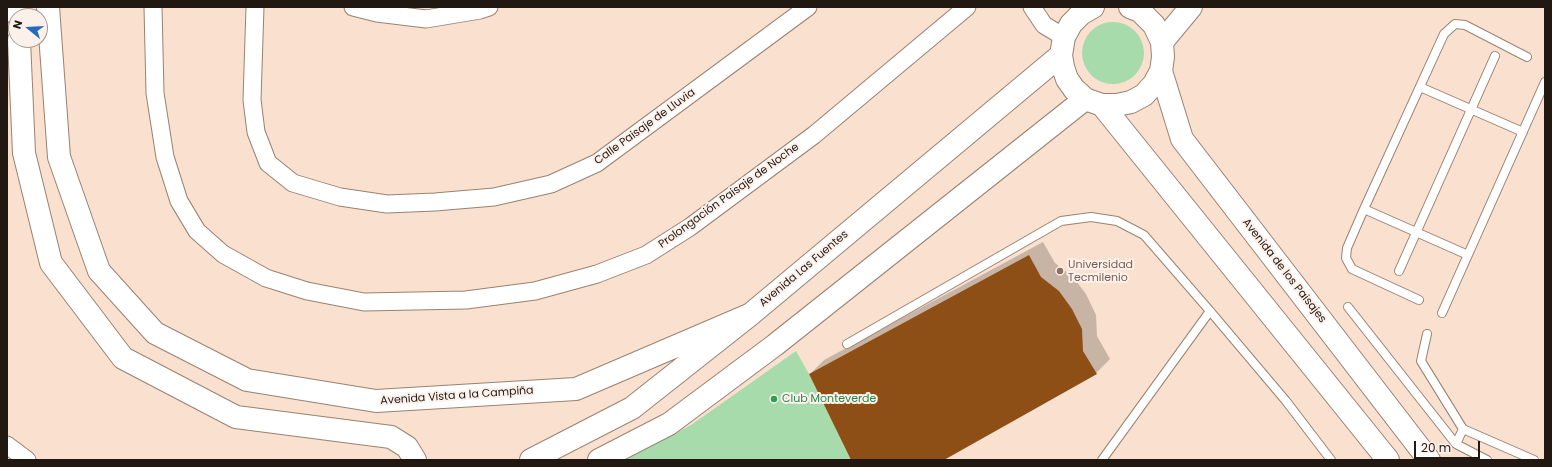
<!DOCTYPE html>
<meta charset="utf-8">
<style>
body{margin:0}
#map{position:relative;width:1552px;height:467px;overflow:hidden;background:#fae1cf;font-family:Poppins,sans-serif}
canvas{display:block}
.frame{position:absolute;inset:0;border:8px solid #211812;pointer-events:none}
.north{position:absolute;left:8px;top:8px;width:40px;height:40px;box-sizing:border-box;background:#fcf1ea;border:1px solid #a49a94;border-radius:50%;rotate:288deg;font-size:11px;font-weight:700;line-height:16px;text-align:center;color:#211812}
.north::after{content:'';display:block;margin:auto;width:14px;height:18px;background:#276abb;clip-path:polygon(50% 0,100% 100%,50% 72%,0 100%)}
.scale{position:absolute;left:1414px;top:441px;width:66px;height:18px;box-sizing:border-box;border:2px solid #211812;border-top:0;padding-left:5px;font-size:12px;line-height:14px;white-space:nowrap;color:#211812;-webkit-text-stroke:3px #fcf1ea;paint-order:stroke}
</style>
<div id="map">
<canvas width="1552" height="467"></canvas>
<div class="frame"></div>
<div class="north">N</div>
<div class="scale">20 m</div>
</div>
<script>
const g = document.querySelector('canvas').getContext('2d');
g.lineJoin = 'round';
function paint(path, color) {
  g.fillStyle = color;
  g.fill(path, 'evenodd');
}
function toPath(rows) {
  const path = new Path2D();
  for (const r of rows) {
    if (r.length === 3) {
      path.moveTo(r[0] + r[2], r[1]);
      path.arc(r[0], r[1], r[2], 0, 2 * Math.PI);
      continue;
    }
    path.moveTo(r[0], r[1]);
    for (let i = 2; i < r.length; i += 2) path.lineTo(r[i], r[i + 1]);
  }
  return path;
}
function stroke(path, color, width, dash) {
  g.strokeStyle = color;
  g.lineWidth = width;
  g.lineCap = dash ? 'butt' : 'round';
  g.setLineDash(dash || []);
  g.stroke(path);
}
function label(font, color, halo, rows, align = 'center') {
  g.font = font + ' Poppins,sans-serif';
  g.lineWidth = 4;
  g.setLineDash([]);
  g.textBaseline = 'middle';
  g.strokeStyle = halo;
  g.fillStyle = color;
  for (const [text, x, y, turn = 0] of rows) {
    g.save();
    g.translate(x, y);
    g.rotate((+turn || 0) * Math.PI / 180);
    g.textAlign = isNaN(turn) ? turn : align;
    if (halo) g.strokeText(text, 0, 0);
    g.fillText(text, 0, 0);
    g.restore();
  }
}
const green = toPath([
 [1113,53,31],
 [796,351,809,374,851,460,625,460,691,425]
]);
const shadow = toPath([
 [1043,242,1055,263,1073,277,1086,294,1096,315,1097,336,1110,359,1096,373,941,460,852,460,810,374,824,360]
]);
const building = toPath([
 [1029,255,1041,277,1059,291,1072,309,1082,329,1083,351,1097,374,944,460,851,460,809,374]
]);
const lane = toPath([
 [1420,87,1523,132],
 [1364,209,1468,255],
 [1399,271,1495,56],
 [1419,300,1352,269,1346,258,1347,248,1364,209,1444,34,1455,24,1465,25,1527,57],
 [1348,307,1456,444,1487,460],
 [1442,313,1545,82],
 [1427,334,1421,361,1463,429,1456,444],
 [847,344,1061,221,1091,217,1117,221,1144,235,1210,311,1286,401,1331,460],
 [1463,429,1534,460],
 [1102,460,1210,311]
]);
const street = toPath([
 [153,7,155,93,165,157,179,201,197,231,223,254,266,278,307,291,364,302,466,300,535,291,597,274,646,255,690,227,814,135,967,7],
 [255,7,252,100,256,132,268,163,293,183,340,197,387,204,435,202,494,197,551,184,597,163,808,7],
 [353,7,377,13,426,19,480,10,489,7],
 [1032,7,1044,25,1064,37],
 [7,445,27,460]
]);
const secondary = toPath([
 [18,7,18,16],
 [48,7,59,157,99,271,155,333,247,380,376,401,576,389,751,314],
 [1093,7,1081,14,1071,24,1064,37,1061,55,1063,67,1067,79,1074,89,1085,99,1102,105,1117,105,1131,102,1144,95,1154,84,1161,71,1163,57,1162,42,1154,25,1140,11,1130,7],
 [19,40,24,153,51,263,123,358,236,417,391,437,407,447,415,460],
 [1162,42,1191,7],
 [1161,71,1182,139,1429,460],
 [1102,105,1388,460],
 [531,460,632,408,751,314,1061,55],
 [599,460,669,424,775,345,1085,99]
]);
const markers = [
 [1060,271,4,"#8d6e63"],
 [774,399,4,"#2e9e5b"]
];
const streetNames = [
 ["Calle Paisaje de Lluvia",645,127,-36],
 ["Prolongación Paisaje de Noche",729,196,-36],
 ["Avenida Las Fuentes",804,269,-40],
 ["Avenida de los Paisajes",1284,271,52],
 ["Avenida Vista a la Campiña",457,396,-4]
];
const educationNames = [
 ["Universidad",1068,265],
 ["Tecmilenio",1068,278]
];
const leisureNames = [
 ["Club Monteverde",782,399]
];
paint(green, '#a8dbac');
paint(shadow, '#0003');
paint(building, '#8e4f16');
stroke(lane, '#998272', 10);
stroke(street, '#998272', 19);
stroke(secondary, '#998272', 24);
stroke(lane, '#fff', 8);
stroke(street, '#fff', 17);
stroke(secondary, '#fff', 22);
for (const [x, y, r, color] of markers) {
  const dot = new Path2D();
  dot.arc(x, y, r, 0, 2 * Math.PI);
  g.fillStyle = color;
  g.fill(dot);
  stroke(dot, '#fcf1ea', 1.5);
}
label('11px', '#211812', '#fcf1ea', streetNames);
label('11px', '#785e54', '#fcf1ea', educationNames, 'left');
label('11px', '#27864d', '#fcf1ea', leisureNames, 'left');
</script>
